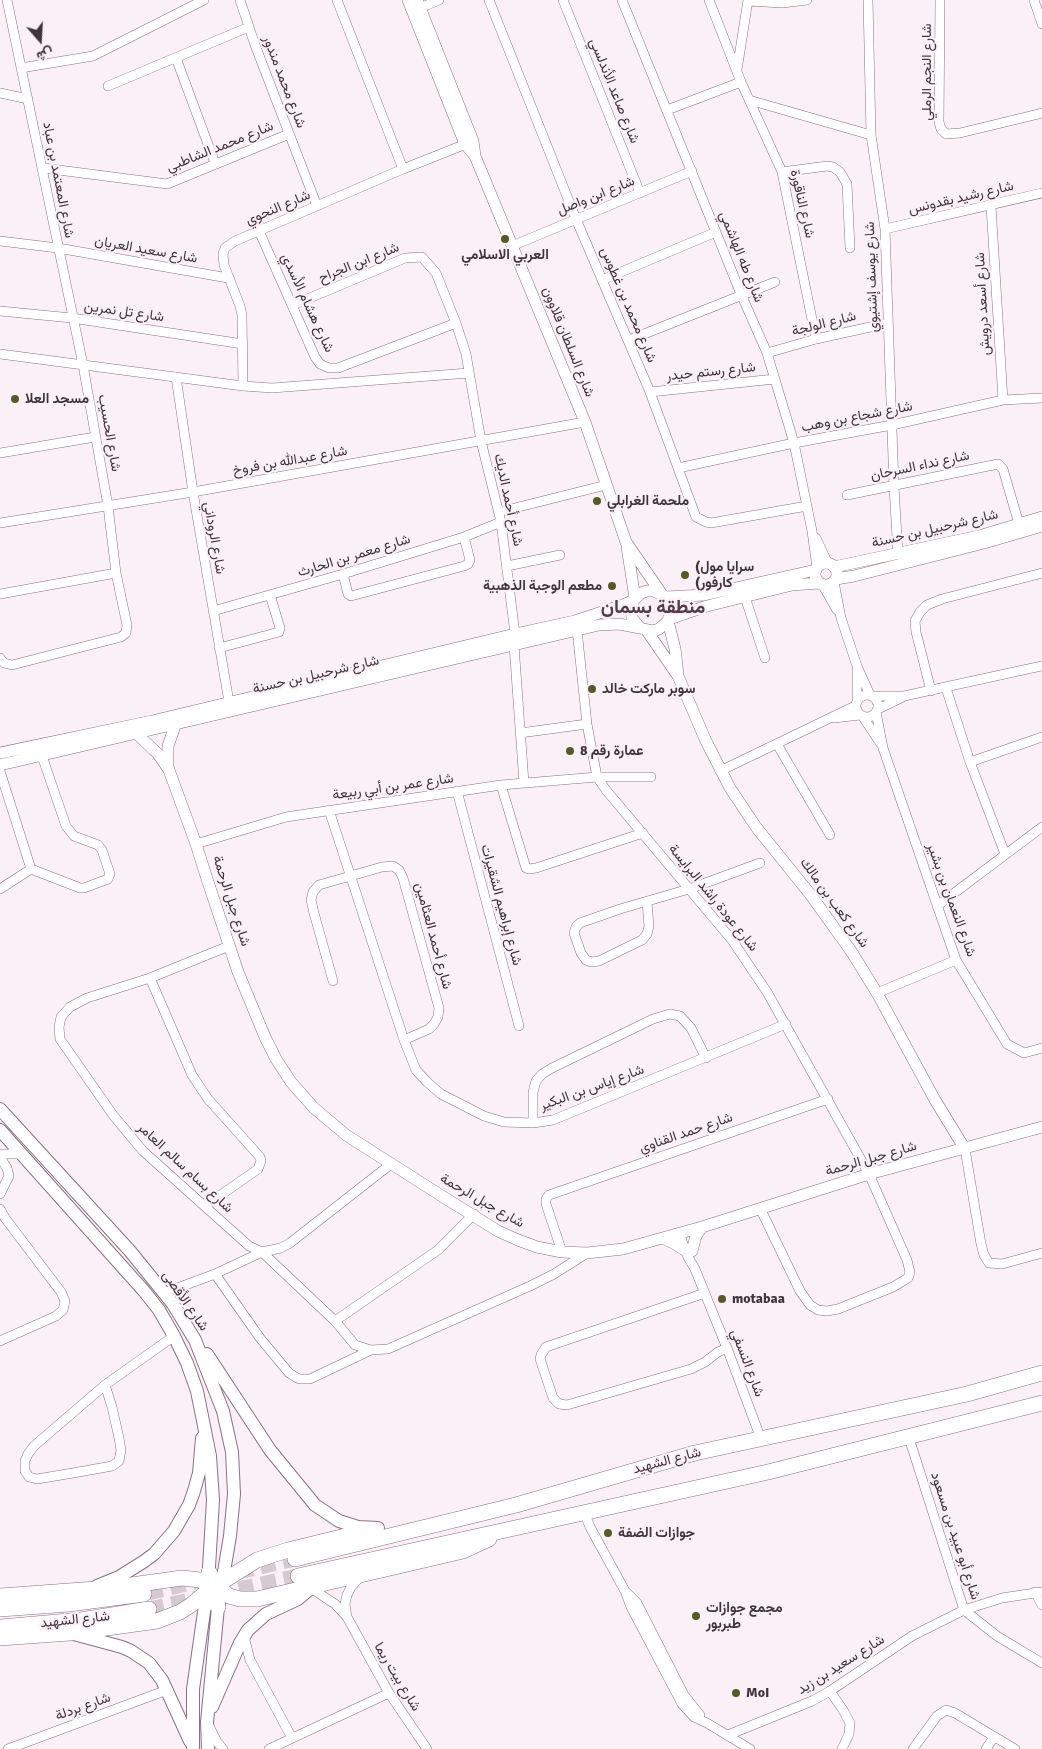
<!DOCTYPE html>
<meta charset="utf-8">
<style>
body{margin:0}
#map{position:relative;width:1042px;height:1749px;overflow:hidden;background:#fcf0f7;font-family:Signika,Vazirmatn,sans-serif}
canvas{display:block}
.north{position:absolute;left:15px;top:15px;width:50px;height:50px;-webkit-text-stroke:4px #fcf0f7;paint-order:stroke;rotate:161deg;font-size:14px;font-weight:700;line-height:20px;text-align:center;color:#40343b}
.north::after{content:'';display:block;margin:auto;width:18px;height:22px;background:#40343b;clip-path:polygon(50% 0,100% 100%,50% 72%,0 100%)}
</style>
<div id="map">
<canvas width="1042" height="1749"></canvas>
<div class="north">ش</div>
</div>
<script>
const g = document.querySelector('canvas').getContext('2d');
g.lineJoin = 'round';
function toPath(rows) {
  const path = new Path2D();
  for (const r of rows) {
    if (r.length === 3) {
      path.moveTo(r[0] + r[2], r[1]);
      path.arc(r[0], r[1], r[2], 0, 2 * Math.PI);
      continue;
    }
    path.moveTo(r[0], r[1]);
    for (let i = 2; i < r.length; i += 2) path.lineTo(r[i], r[i + 1]);
  }
  return path;
}
function stroke(path, color, width, dash) {
  g.strokeStyle = color;
  g.lineWidth = width;
  g.lineCap = dash ? 'butt' : 'round';
  g.setLineDash(dash || []);
  g.stroke(path);
}
function label(font, color, halo, rows, align = 'center') {
  g.font = font + ' Signika,Vazirmatn,sans-serif';
  g.lineWidth = 4.5;
  g.setLineDash([]);
  g.textBaseline = 'middle';
  g.strokeStyle = halo;
  g.fillStyle = color;
  for (const [text, x, y, turn = 0] of rows) {
    g.save();
    g.translate(x, y);
    g.rotate((+turn || 0) * Math.PI / 180);
    g.textAlign = isNaN(turn) ? turn : align;
    if (halo) g.strokeText(text, 0, 0);
    g.fillText(text, 0, 0);
    g.restore();
  }
}
const trunkTunnel = toPath([
 [238,1572,295,1559],
 [148,1593,199,1581],
 [149,1609,298,1576]
]);
const minor = toPath([
 [240,0,255,45,317,206],
 [337,0,403,169],
 [489,0,576,219,650,392,696,517,706,522,711,523,807,506],
 [563,0,640,193],
 [622,0,741,294,767,353,794,443,812,531,817,568],
 [709,0,741,82,782,172,816,339],
 [868,0,871,135,885,229,894,487,898,554],
 [940,0,939,122,941,129,946,134,960,133,1042,113],
 [1034,0,1042,24],
 [748,1,782,3,807,0],
 [420,8,439,0],
 [176,58,215,163],
 [21,68,93,56,204,0],
 [737,70,748,0],
 [108,86,249,27],
 [0,93,28,99],
 [749,100,871,135],
 [667,110,741,82],
 [43,168,167,184,289,134],
 [782,172,827,166,833,167,840,172,847,184,850,248],
 [991,206,1003,400],
 [885,229,1042,193],
 [259,231,315,357,320,364,329,368,338,368,456,323],
 [0,241,58,248,228,278],
 [512,246,692,171],
 [602,280,716,232],
 [293,305,405,258,422,257,436,273,456,323,466,354,481,441,501,522,515,634],
 [0,311,72,318,243,344],
 [629,340,775,282],
 [767,353,816,339,888,323],
 [0,354,243,386,272,388,469,373],
 [176,377,193,492,229,702],
 [243,386,242,315,240,306,224,265,223,254,225,248,235,241,403,169,471,142],
 [650,392,775,379],
 [0,453,95,437],
 [678,468,794,443,892,425,1003,400,1042,398],
 [847,495,998,464,1003,469,1019,524],
 [499,512,606,485],
 [0,523,193,492,585,422],
 [816,538,828,564],
 [507,566,560,555],
 [343,574,348,594,351,596,464,566,468,564,470,560,464,537],
 [834,582,841,618,857,666,870,695],
 [822,584,837,610],
 [0,594,116,573],
 [745,597,765,658],
 [213,611,343,574,464,537,501,522],
 [577,630,587,724,597,777,606,790,732,940,767,992,869,1174,907,1260,910,1272,908,1278,893,1287,838,1309,827,1311,818,1310,810,1305,800,1291,760,1208],
 [514,645,524,783],
 [219,648,279,632,280,628,270,595],
 [0,658,4,663,12,665,121,637,126,633,127,625,116,573,108,506,83,365,7,0],
 [857,669,857,699],
 [946,688,970,762,1005,854],
 [931,691,916,632,915,621,920,612,927,605,942,599,1042,573],
 [867,706,11],
 [874,696,904,696,1042,666],
 [878,709,901,698],
 [876,712,883,748,956,960,1007,1044,1024,1053,1042,1048],
 [863,717,881,744],
 [834,718,860,715],
 [520,733,587,724],
 [777,744,830,835],
 [970,762,1042,737],
 [0,771,31,869,80,888,84,888,108,879,110,874,102,850,98,845,74,836,66,826,42,756],
 [720,771,855,706],
 [501,785,526,868,529,869,536,868,643,833],
 [457,791,519,1026],
 [329,810,404,1040,416,1070,427,1082,441,1094,484,1116,504,1122,533,1123,553,1120,786,1024],
 [196,844,286,817,501,785,597,777,651,777],
 [0,889,31,869],
 [647,902,649,926,647,934,642,940,599,961,591,962,586,960,581,953,574,933,576,927,580,923,620,909,689,889,760,863],
 [937,906,1042,827],
 [229,946,150,978,87,998,70,1007,61,1017,59,1027,60,1039,113,1115,143,1151,249,1246,262,1252,281,1248,290,1243,391,1164],
 [150,978,192,1075,208,1099,260,1157,261,1161,258,1169,205,1206],
 [333,981,314,913,311,900,313,892,319,885,382,867,393,866,399,870,403,878,439,1008,438,1017,434,1024,429,1029,404,1040],
 [877,993,956,960],
 [533,1123,533,1092,536,1081,542,1074,552,1068,653,1019,670,1014,680,1016,691,1028,706,1058],
 [965,1149,981,1244,984,1255,989,1263,1002,1264,1042,1253],
 [0,1154,21,1154],
 [0,1157,7,1168,9,1176,0,1194],
 [0,1209,5,1218,61,1292,65,1301,63,1310,56,1316,0,1341],
 [679,1233,688,1257,695,1269,727,1348,761,1439],
 [562,1252,546,1204,546,1199,549,1195,828,1099],
 [215,1274,260,1338,289,1373,299,1379,310,1379,371,1350],
 [164,1293,215,1274,262,1252,335,1321,355,1345,371,1350,388,1349,530,1286,554,1274,587,1253],
 [705,1293,546,1347,541,1355,540,1359,553,1398,559,1404,567,1405,691,1369,705,1362,718,1352,727,1348],
 [335,1321,438,1250,474,1214],
 [105,1385,112,1407,119,1438,121,1450,119,1461,112,1466,73,1473,37,1479,29,1477,25,1471,25,1461,28,1454,34,1446,105,1385,174,1336],
 [909,1438,964,1610,997,1636,1042,1663],
 [584,1512,590,1527,625,1591,631,1607,682,1704,694,1717,707,1723,750,1749],
 [311,1588,335,1604,347,1617,389,1693,427,1749],
 [625,1591,637,1603,684,1695,700,1715],
 [1035,1592,1042,1605],
 [347,1617,345,1604,347,1595,351,1587,361,1576],
 [244,1636,250,1660,292,1738],
 [830,1691,843,1710,850,1723,849,1734,842,1749],
 [209,1726,217,1742,223,1749],
 [728,1735,812,1701,830,1691,912,1636,964,1610,1002,1598,1042,1592],
 [8,1749,167,1690],
 [269,1749,389,1693],
 [913,1749,937,1716,946,1710,955,1713,1015,1749],
 [986,1749,994,1737]
]);
const tertiary = toPath([
 [408,0,465,144,475,156],
 [417,0,473,141,475,156,585,422,626,542,661,593],
 [627,547,635,598],
 [826,574,11],
 [834,567,979,536,1042,517],
 [836,579,854,576,984,543,1042,526],
 [666,597,704,595,816,570],
 [669,619,707,606,792,585,819,583],
 [668,621,675,649,678,675],
 [647,631,678,676,705,739,730,788,756,827,810,894,851,951,877,993,935,1100,965,1149],
 [136,733,158,754,169,770,196,844,207,879,238,972,265,1037,276,1059,291,1082,314,1108,346,1135,445,1198,498,1231,518,1240,537,1247,562,1252,587,1253,623,1249,702,1227,869,1174,1042,1127],
 [0,753,152,721,515,634,575,621,623,605,634,600,641,593,647,591,654,591,666,597,671,608,668,621,659,629,653,631,640,628,632,618,631,606,634,600],
 [0,765,599,625,619,624,640,628],
 [168,766,168,746,176,723],
 [663,1238,675,1244,686,1251],
 [692,1251,696,1236,702,1227]
]);
const secondary = toPath([
 [0,1109,130,1251,173,1304,195,1340,223,1411,232,1452,234,1494,230,1536,218,1607,207,1722,208,1749],
 [0,1130,144,1291,159,1310,174,1336,187,1363,197,1391,210,1456,213,1500,208,1584,193,1689,193,1749],
 [207,1354,270,1450,315,1505,339,1521,358,1527,378,1528],
 [97,1586,119,1577,143,1562,154,1554,174,1531,189,1505,194,1491,199,1473,202,1438],
 [70,1633,122,1647,131,1651,149,1663,162,1680,190,1741],
 [212,1707,240,1643,248,1630,266,1614,298,1599,311,1588]
]);
const trunk = toPath([
 [295,1559,516,1505,695,1453,967,1394,1042,1373],
 [209,1572,218,1587,229,1596,240,1599,257,1599,463,1551,489,1539],
 [298,1576,768,1472,1042,1403],
 [0,1596,110,1588,182,1578,200,1580,208,1584,214,1591,218,1607],
 [205,1605,214,1591,222,1582,257,1560,288,1550,370,1530],
 [0,1609,69,1604,144,1594],
 [0,1627,81,1620,149,1609],
 [0,1638,70,1633,157,1621,180,1612,191,1605,210,1589]
]);
const markers = [
 [505,239,5,"#555a28"],
 [15,399,5,"#555a28"],
 [597,501,5,"#555a28"],
 [685,575,5,"#555a28"],
 [612,586,5,"#555a28"],
 [592,689,5,"#555a28"],
 [570,751,5,"#555a28"],
 [722,1299,5,"#555a28"],
 [608,1533,5,"#555a28"],
 [696,1616,5,"#555a28"],
 [736,1693,5,"#555a28"]
];
const streetNames = [
 ["شارع النجم الرملي",927,72,-90],
 ["شارع محمد مندور",284,82,69],
 ["شارع صاعد الأندلسي",614,91,68],
 ["شارع محمد الشاطبي",220,147,-22],
 ["شارع المعتمد بن عباد",58,180,79],
 ["شارع ابن واصل",596,196,-22],
 ["شارع رشيد بقدونس",961,198,-13],
 ["شارع الناقورة",802,204,77],
 ["شارع النحوي",278,208,-23],
 ["شارع سعيد العريان",146,250,10],
 ["شارع طه الهاشمي",741,257,68],
 ["شارع ابن الجراح",359,263,-22],
 ["شارع يوسف إشتيوي",872,277,-92],
 ["شارع هشام الأسدي",307,303,65],
 ["شارع أسعد درويش",983,304,-93],
 ["شارع محمد بن غطوس",628,305,67],
 ["شارع تل نمرين",124,312,8],
 ["شارع الولجة",824,324,-14],
 ["شارع السلطان قلاوون",568,342,68],
 ["شارع رستم حيدر",711,372,-6],
 ["شارع شجاع بن وهب",857,417,-11],
 ["شارع الحسيب",109,433,80],
 ["شارع عبدالله بن فروخ",290,461,-10],
 ["شارع نداء السرحان",920,466,-12],
 ["شارع أحمد الديك",508,500,78],
 ["شارع شرحبيل بن حسنة",935,529,-13],
 ["شارع الروداني",214,538,80],
 ["شارع معمر بن الحارث",354,556,-17],
 ["شارع شرحبيل بن حسنة",316,675,-13],
 ["شارع عمر بن أبي ربيعة",393,787,-8],
 ["شارع عودة راشد البرايسة",713,898,51],
 ["شارع النعمان بن بشير",951,900,70],
 ["شارع جبل الرحمة",231,901,72],
 ["شارع كعب بن مالك",834,903,54],
 ["شارع إبراهيم الشقيرات",501,905,75],
 ["شارع أحمد العثامين",433,936,75],
 ["شارع إياس بن البكير",592,1088,-20],
 ["شارع حمد القناوي",686,1133,-19],
 ["شارع جبل الرحمة",871,1159,-16],
 ["شارع بسام سالم العامر",185,1168,43],
 ["شارع جبل الرحمة",482,1201,30],
 ["شارع الأقصى",185,1301,55],
 ["شارع النسفي",747,1363,69],
 ["شارع الشهيد",667,1461,-15],
 ["شارع أبو عبيد بن مسعود",955,1536,72],
 ["شارع الشهيد",75,1620,-6],
 ["شارع سعيد بن زيد",841,1665,-32],
 ["شارع بيت ريما",397,1677,59],
 ["شارع بردلة",83,1707,-20]
];
const poiNames = [
 ["العربي الاسلامي",505,255,"center"],
 ["مسجد العلا",25,399],
 ["ملحمة الغرابلي",607,501],
 ["(سرايا مول",695,567],
 ["(كارفور",695,583],
 ["مطعم الوجبة الذهبية",602,586,"right"],
 ["سوبر ماركت خالد",602,689],
 ["عمارة رقم 8",580,751],
 ["motabaa",732,1299],
 ["جوازات الضفة",618,1533],
 ["مجمع جوازات",706,1608],
 ["طبربور",706,1624],
 ["MoI",746,1693]
];
const districtNames = [
 ["منطقة بسمان",653,608]
];
stroke(trunkTunnel, '#d6cad1', 15, [15, 8]);
stroke(minor, '#8b7181', 10);
stroke(tertiary, '#8b7181', 12);
stroke(secondary, '#8b7181', 14);
stroke(trunk, '#8b7181', 16);
stroke(minor, '#fff', 9);
stroke(tertiary, '#fff', 11);
stroke(secondary, '#fff', 12);
stroke(trunk, '#fff', 15);
for (const [x, y, r, color] of markers) {
  const dot = new Path2D();
  dot.arc(x, y, r, 0, 2 * Math.PI);
  g.fillStyle = color;
  g.fill(dot);
  stroke(dot, '#fcf0f7', 2);
}
label('14px', '#40343b', '#fcf0f7', streetNames);
label('bold 14px', '#40343b', '#fcf0f7', poiNames, 'left');
label('bold 19px', '#533c4a', '#fcf0f7', districtNames);
</script>
